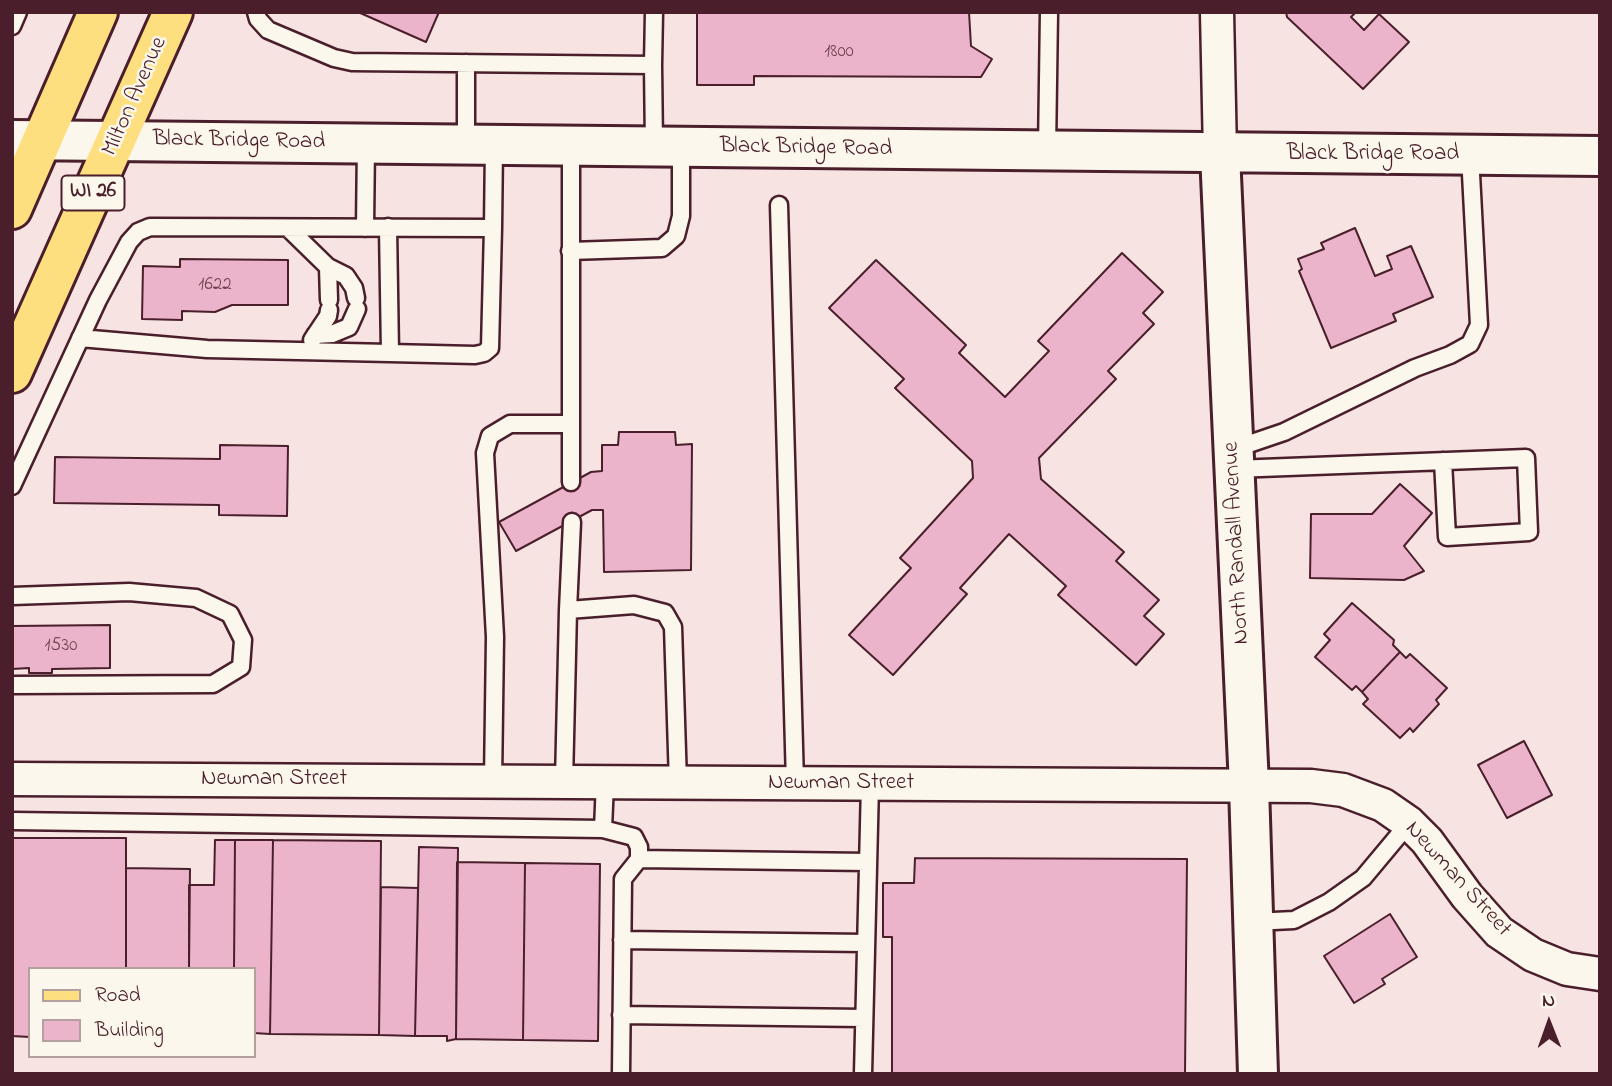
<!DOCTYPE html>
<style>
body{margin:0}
#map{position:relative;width:1612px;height:1086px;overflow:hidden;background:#f6e3e2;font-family:"Indie Flower",sans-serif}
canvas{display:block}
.frame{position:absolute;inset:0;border:14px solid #4a1f2b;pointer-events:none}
.legend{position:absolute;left:28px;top:967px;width:228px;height:91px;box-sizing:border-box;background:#fbf7ec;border:2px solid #b4a19f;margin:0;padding:9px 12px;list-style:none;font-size:21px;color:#4a1f2b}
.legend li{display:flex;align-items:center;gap:14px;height:35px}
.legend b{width:35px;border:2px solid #b4a19f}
.north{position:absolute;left:1514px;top:988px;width:70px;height:70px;-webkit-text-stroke:5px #fbf7ec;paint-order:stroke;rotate:359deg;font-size:19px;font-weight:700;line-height:28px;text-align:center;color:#4a1f2b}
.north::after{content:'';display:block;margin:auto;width:24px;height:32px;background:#4a1f2b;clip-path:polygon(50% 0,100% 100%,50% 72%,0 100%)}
</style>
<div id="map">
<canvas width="1612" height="1086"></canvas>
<div class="frame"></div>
<ul class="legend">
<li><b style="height:9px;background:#fedf80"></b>Road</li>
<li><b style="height:19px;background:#ebb4ca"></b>Building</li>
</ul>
<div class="north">N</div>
</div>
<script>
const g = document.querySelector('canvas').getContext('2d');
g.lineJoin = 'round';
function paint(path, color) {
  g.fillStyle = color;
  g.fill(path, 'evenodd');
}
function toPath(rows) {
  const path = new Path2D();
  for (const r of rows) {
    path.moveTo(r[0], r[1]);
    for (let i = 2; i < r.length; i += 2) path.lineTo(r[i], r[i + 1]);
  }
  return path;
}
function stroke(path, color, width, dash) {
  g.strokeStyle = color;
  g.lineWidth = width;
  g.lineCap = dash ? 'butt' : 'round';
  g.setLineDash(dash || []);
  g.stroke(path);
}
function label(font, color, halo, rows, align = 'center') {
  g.font = font + ' "Indie Flower",sans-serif';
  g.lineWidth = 5;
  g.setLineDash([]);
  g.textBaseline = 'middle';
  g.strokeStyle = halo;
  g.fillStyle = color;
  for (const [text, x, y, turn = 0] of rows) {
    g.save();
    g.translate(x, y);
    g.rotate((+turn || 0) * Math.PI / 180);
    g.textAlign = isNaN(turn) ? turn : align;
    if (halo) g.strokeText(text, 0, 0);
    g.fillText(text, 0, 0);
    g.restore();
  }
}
const building = toPath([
 [358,12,439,12,426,42,358,12],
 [697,12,969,12,971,46,992,59,981,77,754,76,754,85,697,85,697,12],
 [1286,12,1356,12,1351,17,1364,30,1379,14,1409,42,1363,89,1287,17,1286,12],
 [1355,228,1375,276,1392,269,1387,256,1411,246,1433,297,1393,314,1396,321,1331,348,1299,271,1302,269,1298,259,1324,249,1321,243,1355,228],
 [1122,253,1163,292,1143,313,1154,324,1108,371,1116,379,1039,458,1041,479,1124,552,1116,561,1159,600,1144,616,1164,634,1136,665,1058,595,1066,586,1009,534,960,588,967,594,893,675,849,635,911,568,900,558,973,478,972,461,895,388,904,379,829,308,876,260,966,345,959,353,1005,397,1049,351,1038,341,1122,253],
 [180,259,288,260,288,305,232,305,215,312,182,311,182,320,142,319,143,266,180,267,180,259],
 [619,432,675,432,676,445,692,444,691,570,604,572,603,510,592,510,516,551,499,522,591,472,602,471,602,445,618,445,619,432],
 [220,445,288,446,287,516,219,515,219,505,54,503,55,457,220,459,220,445],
 [1400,484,1432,513,1404,546,1424,571,1404,580,1310,578,1311,514,1372,514,1400,484],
 [1352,603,1394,640,1393,645,1400,652,1362,692,1356,686,1352,690,1315,657,1330,640,1324,634,1352,603],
 [110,625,110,668,52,669,52,673,29,673,29,668,12,669,12,626,110,625],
 [1400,652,1406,658,1410,654,1447,688,1436,700,1439,704,1413,732,1410,728,1400,738,1363,704,1368,699,1362,692,1400,652],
 [1524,741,1552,795,1507,818,1478,765,1524,741],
 [12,838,126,838,126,969,30,969,30,1037,12,1036,12,838],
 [215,840,235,840,234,969,189,969,189,885,214,885,215,840],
 [235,840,273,840,270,1034,254,1033,254,969,234,969,235,840],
 [273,840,381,841,379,1035,270,1034,273,840],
 [419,847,458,848,456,1039,447,1041,447,1036,415,1036,419,847],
 [915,858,1187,859,1185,1074,892,1074,892,937,883,937,883,883,914,883,915,858],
 [457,862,525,863,523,1040,456,1039,457,862],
 [525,863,600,864,598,1041,523,1040,525,863],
 [126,868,190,869,189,969,126,969,126,868],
 [381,887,418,888,415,1036,379,1035,381,887],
 [1390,914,1417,957,1382,979,1385,984,1354,1003,1324,956,1390,914]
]);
const service = toPath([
 [256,12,258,19,268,30,334,58,352,62,653,65,654,12],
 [12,26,18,12],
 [466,63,466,144],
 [653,65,654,146],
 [1047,150,1049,12],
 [779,205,795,783],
 [288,228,328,267,329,300],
 [365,228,366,143],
 [570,251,662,248,676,236,681,216,681,147],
 [328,267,346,276,354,288,356,298],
 [315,335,332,334,349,327,357,309],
 [80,338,207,349,390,353,388,227],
 [312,340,328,316,329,310],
 [390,353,475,355,484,353,490,348,493,228],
 [1234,449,1284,432,1415,368,1450,355,1470,344,1479,325,1470,155],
 [1234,469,1526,458,1529,532,1447,537,1443,461],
 [571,482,571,146],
 [12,486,98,300,129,242,138,232,150,227,493,228,494,145],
 [12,596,129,592,196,598,230,614,243,640,241,667,213,684,12,685],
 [568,610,572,522],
 [493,782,495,637,485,453,490,436,510,424,570,424],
 [564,782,568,610,634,605,665,613,673,627,678,783],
 [12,821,603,829,634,837,639,847,639,859,623,879,621,1074],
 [603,829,605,782],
 [639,859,868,862],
 [1253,922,1294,920,1329,902,1363,878,1409,823],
 [622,940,866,943],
 [621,1015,864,1018],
 [863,1074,870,784]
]);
const minor = toPath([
 [1217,12,1220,154],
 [12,779,1311,786,1343,790,1383,805,1409,823,1427,841,1467,896,1499,932,1533,955,1567,969,1600,974]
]);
const tertiary = toPath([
 [12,140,1600,156],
 [1220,154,1249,786,1258,1074]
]);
const primary = toPath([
 [12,209,98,12],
 [12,373,173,12]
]);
const numberNames = [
 ["1800",839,53],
 ["1622",215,286],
 ["1530",61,647]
];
const shields = [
 [93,193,63]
];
const shieldNames = [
 ["WI 26",93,193]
];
const streetNames = [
 ["Milton Avenue",136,97,-66],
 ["Black Bridge Road",239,142,1],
 ["Black Bridge Road",806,149,1],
 ["Black Bridge Road",1373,155],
 ["North Randall Avenue",1238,543,-93],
 ["Newman Street",274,780],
 ["Newman Street",841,784],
 ["Newman Street",1457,880,48]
];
paint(building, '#ebb4ca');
stroke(building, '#4a1f2b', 2);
stroke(service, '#4a1f2b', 21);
stroke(minor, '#4a1f2b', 37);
stroke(tertiary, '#4a1f2b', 44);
stroke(primary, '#4a1f2b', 44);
stroke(service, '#fbf7ec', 16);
stroke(minor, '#fbf7ec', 32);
stroke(tertiary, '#fbf7ec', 38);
stroke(primary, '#fedf80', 38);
label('19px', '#724453', null, numberNames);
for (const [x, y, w] of shields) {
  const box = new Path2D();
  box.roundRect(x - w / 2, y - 17.5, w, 35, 5);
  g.fillStyle = '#fbf7ec';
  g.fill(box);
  stroke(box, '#4a1f2b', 2);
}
label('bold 21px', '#4a1f2b', null, shieldNames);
label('23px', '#4a1f2b', '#fbf7ec', streetNames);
</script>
